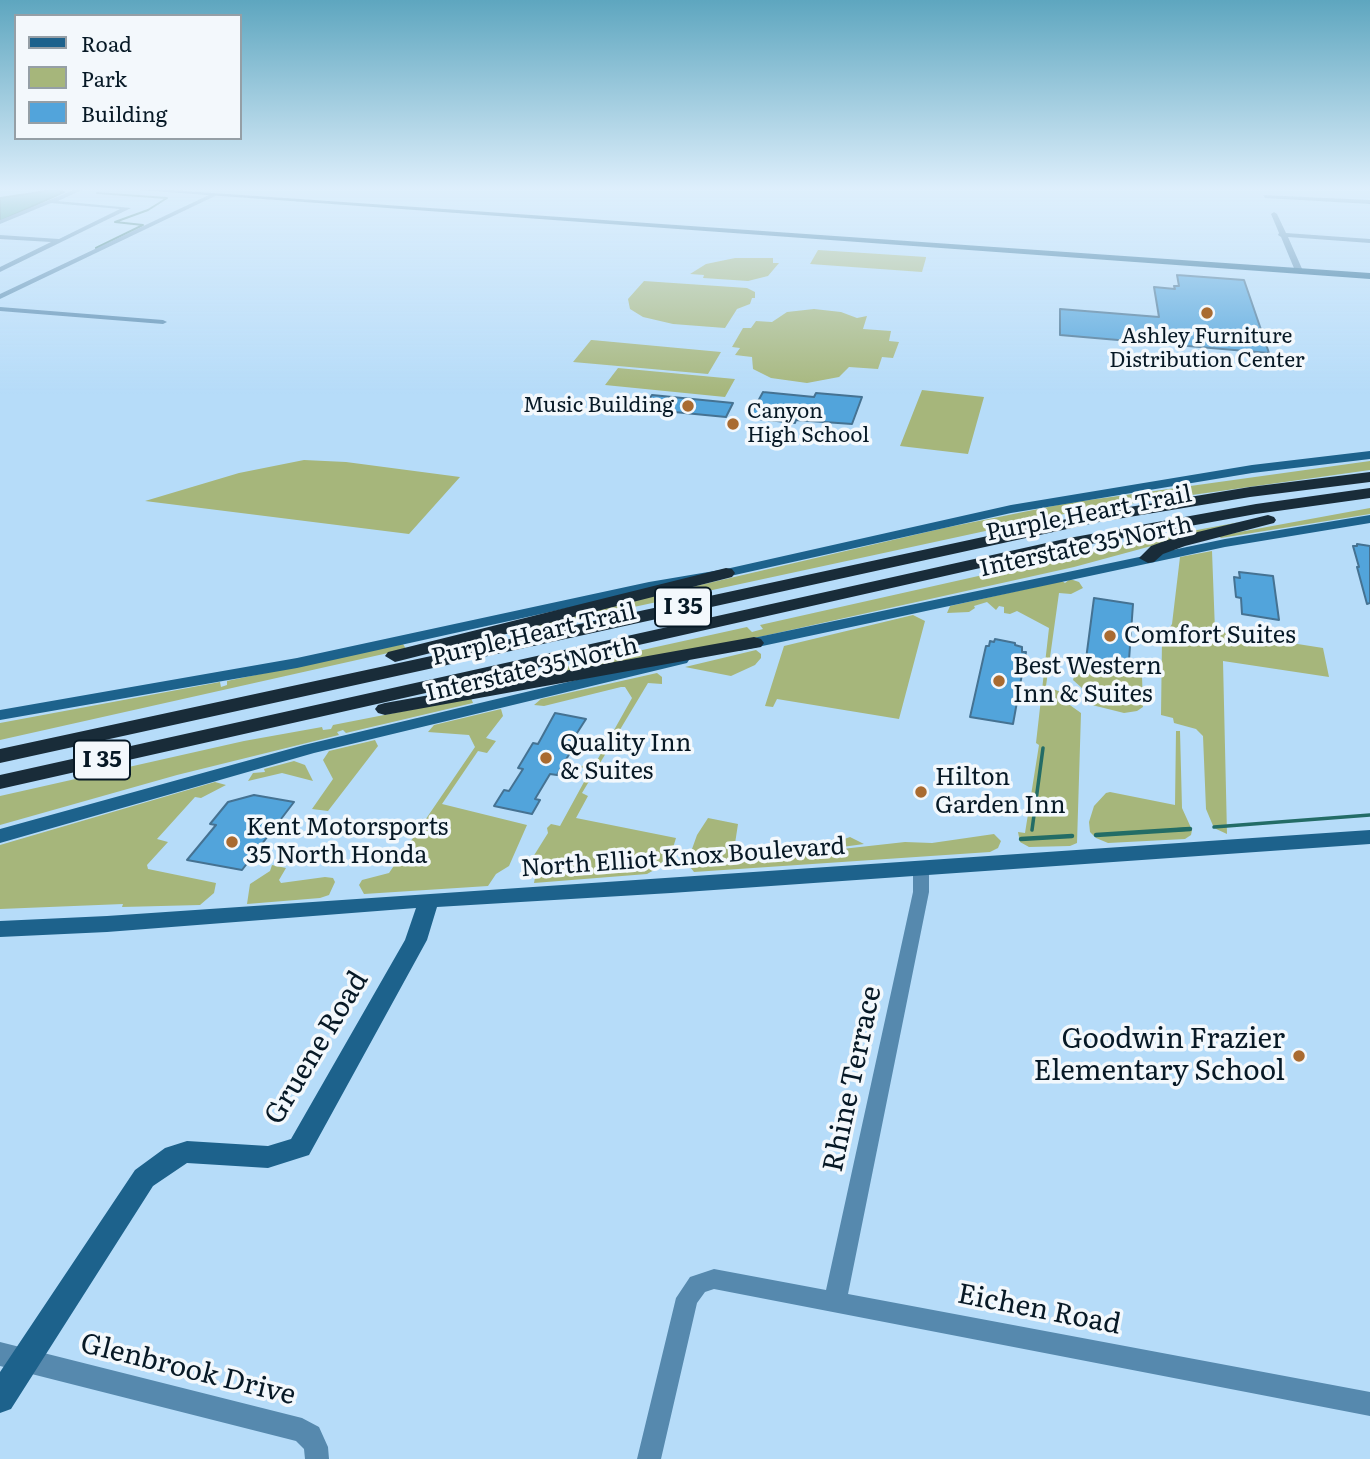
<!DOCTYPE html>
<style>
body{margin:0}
#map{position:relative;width:1370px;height:1459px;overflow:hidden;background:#b6dcf9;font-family:Literata,serif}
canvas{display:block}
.legend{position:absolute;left:14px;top:14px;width:228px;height:126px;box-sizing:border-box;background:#f3f8fc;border:2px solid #959fa6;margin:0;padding:9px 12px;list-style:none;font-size:21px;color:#071926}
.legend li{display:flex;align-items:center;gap:14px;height:35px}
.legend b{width:35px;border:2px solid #959fa6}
</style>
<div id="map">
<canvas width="1370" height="1459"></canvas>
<ul class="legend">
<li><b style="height:9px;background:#1d628c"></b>Road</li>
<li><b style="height:19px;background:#a6b67b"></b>Park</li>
<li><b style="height:19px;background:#52a4db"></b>Building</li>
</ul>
</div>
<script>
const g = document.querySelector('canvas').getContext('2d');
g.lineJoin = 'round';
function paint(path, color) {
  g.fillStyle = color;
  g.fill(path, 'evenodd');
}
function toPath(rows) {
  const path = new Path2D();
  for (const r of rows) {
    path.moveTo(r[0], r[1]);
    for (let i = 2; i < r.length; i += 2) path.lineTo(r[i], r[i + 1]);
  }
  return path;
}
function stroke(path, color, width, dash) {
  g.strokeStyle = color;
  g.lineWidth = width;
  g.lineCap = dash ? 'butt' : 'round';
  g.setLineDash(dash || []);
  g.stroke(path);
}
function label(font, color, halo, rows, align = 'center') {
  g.font = font + ' Literata,serif';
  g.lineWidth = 7;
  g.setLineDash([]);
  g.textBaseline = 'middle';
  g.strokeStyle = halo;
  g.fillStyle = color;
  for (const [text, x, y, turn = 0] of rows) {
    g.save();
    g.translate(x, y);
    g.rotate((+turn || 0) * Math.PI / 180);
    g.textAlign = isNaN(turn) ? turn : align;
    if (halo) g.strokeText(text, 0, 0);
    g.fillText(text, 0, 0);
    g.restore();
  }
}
const green = toPath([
 [818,250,926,257,926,258,922,272,810,264],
 [735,258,773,258,773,263,779,263,768,276,748,281,703,278,704,275,690,274,706,264],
 [644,281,747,288,755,292,755,298,752,298,750,304,737,309,725,328,673,324,643,317,630,309,628,299],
 [814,309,841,312,857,318,867,316,863,329,891,331,889,341,899,342,893,358,882,357,878,369,849,367,839,377,807,383,771,378,753,369,752,357,735,355,740,348,732,347,743,328,751,328,756,321,772,322,787,312],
 [591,340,592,340,721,352,708,374,573,362],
 [618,368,735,379,725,397,605,385],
 [922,390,984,397,968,454,900,446],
 [304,460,346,462,460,477,409,534,145,501,239,473],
 [1370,461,1370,470,1078,511,532,629,529,625,944,528,1068,503],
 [1370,508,1370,514,1221,538,1218,536],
 [1240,522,1074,567,759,637,538,677,538,673,747,627,752,632,763,629,760,625,1121,544,1126,547,1130,546,1127,543],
 [1212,551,1215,631,1323,648,1329,677,1223,661,1227,834,1214,828,1206,809,1203,736,1196,729,1174,723,1173,718,1161,715,1162,640,1172,624,1180,557],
 [1070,579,1079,582,1083,588,1071,594,1059,593,1046,686,1063,693,1067,703,1081,713,1077,843,1070,846,1029,847,1020,842,1018,832,1025,833,1039,745,1036,743,1049,628,1017,611,1010,614,1004,613,1004,607,999,606,996,610,987,602,974,606,975,608,969,612,947,613,950,606,1062,581,1065,583],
 [913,615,925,621,899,719,777,699,773,707,765,706,784,646],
 [403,644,406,649,0,740,0,723,220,682,221,687,227,685,227,681],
 [756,650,761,654,761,658,755,665,731,676,685,667],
 [1077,667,1142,676,1143,707,1137,711,1124,713,1092,705,1086,701,1083,689,1073,680],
 [657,673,662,677,662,684,648,683,582,793,588,796,576,818,676,838,672,851,656,869,647,874,534,883,536,872,528,865,548,833,547,828,551,824,560,826,590,771,581,767,586,763,595,764,632,698,625,687,621,687,544,706,534,705,541,699],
 [471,698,473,703,346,733,343,730,337,732,339,735,177,775,0,825,0,796,244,741,322,727,323,730,331,729,333,725],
 [501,709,503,716,486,738,496,741,487,753,478,751,442,804,527,825,509,866,496,874,488,886,364,894,359,885,362,880,389,873,475,747,469,735,428,732,434,725],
 [1176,731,1180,731,1182,808,1192,830,1191,835,1185,839,1108,843,1096,838,1090,832,1089,822,1094,806,1106,793,1110,792,1175,805],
 [375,740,378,746,328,811,312,809,333,779,323,760,329,751],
 [294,761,305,765,313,781,282,773,248,781,253,773,265,772,264,769],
 [215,782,226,785,201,798,195,797,157,839,168,842,147,865,148,869,216,883,214,893,200,905,122,907,123,904,0,909,0,845],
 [708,818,738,824,734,850,830,844,850,837,864,844,842,847,842,849,905,842,932,843,994,834,1001,841,998,848,990,852,694,872,687,863,697,835],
 [272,865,286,868,279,880,281,883,325,877,333,878,335,882,329,895,320,898,247,904,250,884,270,871]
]);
const water = toPath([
 [53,190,64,192,0,221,0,198,53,190]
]);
const streamFar2 = toPath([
 [96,248,143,225,115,222,148,210,167,198,97,193]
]);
const streamFar1 = toPath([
 [1214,827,1370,815],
 [1032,830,1043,748],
 [1172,830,1190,829]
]);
const stream = toPath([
 [1096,835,1190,829],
 [1021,839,1072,836]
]);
const building = toPath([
 [1177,275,1244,280,1269,353,1060,335,1060,309,1159,317,1154,287,1175,289,1174,286,1179,286,1177,275],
 [763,392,814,397,816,393,862,397,852,424,796,420,795,423,749,418,763,392],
 [652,395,733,403,726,417,643,409,652,395],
 [1357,544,1370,546,1370,603,1367,604,1357,567,1359,567,1353,546,1357,546,1357,544],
 [1239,572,1273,576,1279,620,1242,614,1241,598,1236,597,1234,577,1240,578,1239,572],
 [1094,598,1133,604,1128,674,1085,667,1094,598],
 [995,639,1015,643,1015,645,1022,647,1022,652,1026,652,1013,724,970,717,986,646,989,646,990,641,994,642,995,639],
 [555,713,586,719,566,750,571,751,557,775,550,774,535,799,540,800,532,814,494,806,504,790,509,791,523,769,518,768,533,743,538,744,555,713],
 [254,795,294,802,242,870,187,860,216,825,210,824,228,802,254,795]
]);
const street = toPath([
 [74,190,82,190,58,201,131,208,0,272,0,267,51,242,0,239,0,235,59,239,120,209,51,203,0,224,0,220,74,190],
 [213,193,215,196,0,299,0,294,213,193],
 [1263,195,1370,200,1370,204,1265,198,1263,195],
 [1274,212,1277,214,1286,233,1370,239,1370,243,1288,237,1303,271,1296,273,1281,237,1278,235,1279,233,1271,214,1274,212],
 [0,307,163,320,167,322,163,324,0,311,0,307],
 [921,863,927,865,929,869,929,892,848,1294,1370,1392,1370,1416,714,1289,705,1292,697,1303,661,1459,637,1459,676,1298,690,1277,714,1269,826,1290,913,892,913,869,915,865,921,863],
 [0,1342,302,1418,319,1427,328,1447,329,1459,305,1459,304,1449,296,1441,0,1366,0,1342]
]);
const secondary = toPath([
 [138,190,170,190,1370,273,1370,279,138,190],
 [1370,451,1370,459,1252,473,1011,513,726,577,649,590,297,668,0,720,0,710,297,658,649,582,726,569,1011,505,1252,465,1370,451],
 [1370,515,1370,523,1225,547,739,651,731,646,739,641,1225,539,1370,515],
 [681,655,689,660,687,663,314,753,0,843,0,829,304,745,681,655],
 [1370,830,1370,844,671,893,437,907,427,940,309,1155,268,1168,187,1163,153,1186,11,1409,0,1413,0,1372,135,1170,165,1148,187,1141,268,1146,291,1139,405,940,416,908,107,932,0,937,0,921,107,916,1370,830]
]);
const highway = toPath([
 [1370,472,1370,482,1250,497,1099,522,0,763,0,749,1099,512,1250,487,1370,472],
 [1370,488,1370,498,1256,514,1069,548,0,789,0,775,1069,538,1256,504,1370,488],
 [1268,515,1274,517,1276,520,1274,523,1185,546,1163,554,1154,562,1148,563,1139,558,1151,546,1173,538,1268,515],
 [726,568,732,569,735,573,732,577,395,662,385,656,388,652,726,568],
 [754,637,761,639,764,643,761,647,385,715,378,713,375,709,378,705,385,703,754,637]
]);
const markers = [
 [1207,313,7,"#a96b31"],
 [688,406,7,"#a96b31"],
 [733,424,7,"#a96b31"],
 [1110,636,7,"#a96b31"],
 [999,681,7,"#a96b31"],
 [546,758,7,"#a96b31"],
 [921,792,7,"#a96b31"],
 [232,842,7,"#a96b31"],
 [1299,1056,7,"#a96b31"]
];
const farPoinames = [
 ["Ashley Furniture",1207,337],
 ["Distribution Center",1207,361],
 ["Music Building",674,406,"right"],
 ["Canyon",747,412,"left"],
 ["High School",747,436,"left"]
];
const shields = [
 [683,607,56],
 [102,760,56]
];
const shieldNames = [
 ["I 35",683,607],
 ["I 35",102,760]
];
const streetNames = [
 ["Purple Heart Trail",1089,514,-11],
 ["Interstate 35 North",1086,547,-12],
 ["Purple Heart Trail",534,635,-13],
 ["Interstate 35 North",532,670,-13],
 ["North Elliot Knox Boulevard",683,858,-4]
];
const poiNames = [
 ["Comfort Suites",1124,636],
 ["Best Western",1013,667],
 ["Inn & Suites",1013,695],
 ["Quality Inn",560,744],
 ["& Suites",560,772],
 ["Hilton",935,778],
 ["Garden Inn",935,806],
 ["Kent Motorsports",246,828],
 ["35 North Honda",246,856]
];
const nearPoinames = [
 ["Goodwin Frazier",1285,1040],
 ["Elementary School",1285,1072]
];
const nearStreetnames = [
 ["Gruene Road",317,1048,-59],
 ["Rhine Terrace",853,1079,-78],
 ["Eichen Road",1039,1310,11],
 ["Glenbrook Drive",188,1370,14]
];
paint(green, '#a6b67b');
paint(water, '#2f9081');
stroke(water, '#236c66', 2);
stroke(streamFar2, '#236c66', 2);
stroke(streamFar1, '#236c66', 3.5);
stroke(stream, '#236c66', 4.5);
paint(building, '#52a4db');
stroke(building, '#457292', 2);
paint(street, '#5689ae');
paint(secondary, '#1d628c');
paint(highway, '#192c39');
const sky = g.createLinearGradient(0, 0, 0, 394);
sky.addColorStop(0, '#5ea6bf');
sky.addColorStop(0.48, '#deeffc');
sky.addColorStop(1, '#deeffc00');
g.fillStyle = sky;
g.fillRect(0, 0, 1370, 394);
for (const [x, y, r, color] of markers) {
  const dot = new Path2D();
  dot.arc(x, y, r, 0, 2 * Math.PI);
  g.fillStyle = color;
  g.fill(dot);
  stroke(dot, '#f3f8fc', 2.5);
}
label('21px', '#071926', '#f3f8fc', farPoinames);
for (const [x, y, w] of shields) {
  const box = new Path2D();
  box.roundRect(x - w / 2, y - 19.5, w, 39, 5);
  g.fillStyle = '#f3f8fc';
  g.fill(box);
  stroke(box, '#071926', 2);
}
label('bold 23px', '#071926', null, shieldNames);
label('24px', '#071926', '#f3f8fc', streetNames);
label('24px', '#071926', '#f3f8fc', poiNames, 'left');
label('28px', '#071926', '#f3f8fc', nearPoinames, 'right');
label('28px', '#071926', '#f3f8fc', nearStreetnames);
</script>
